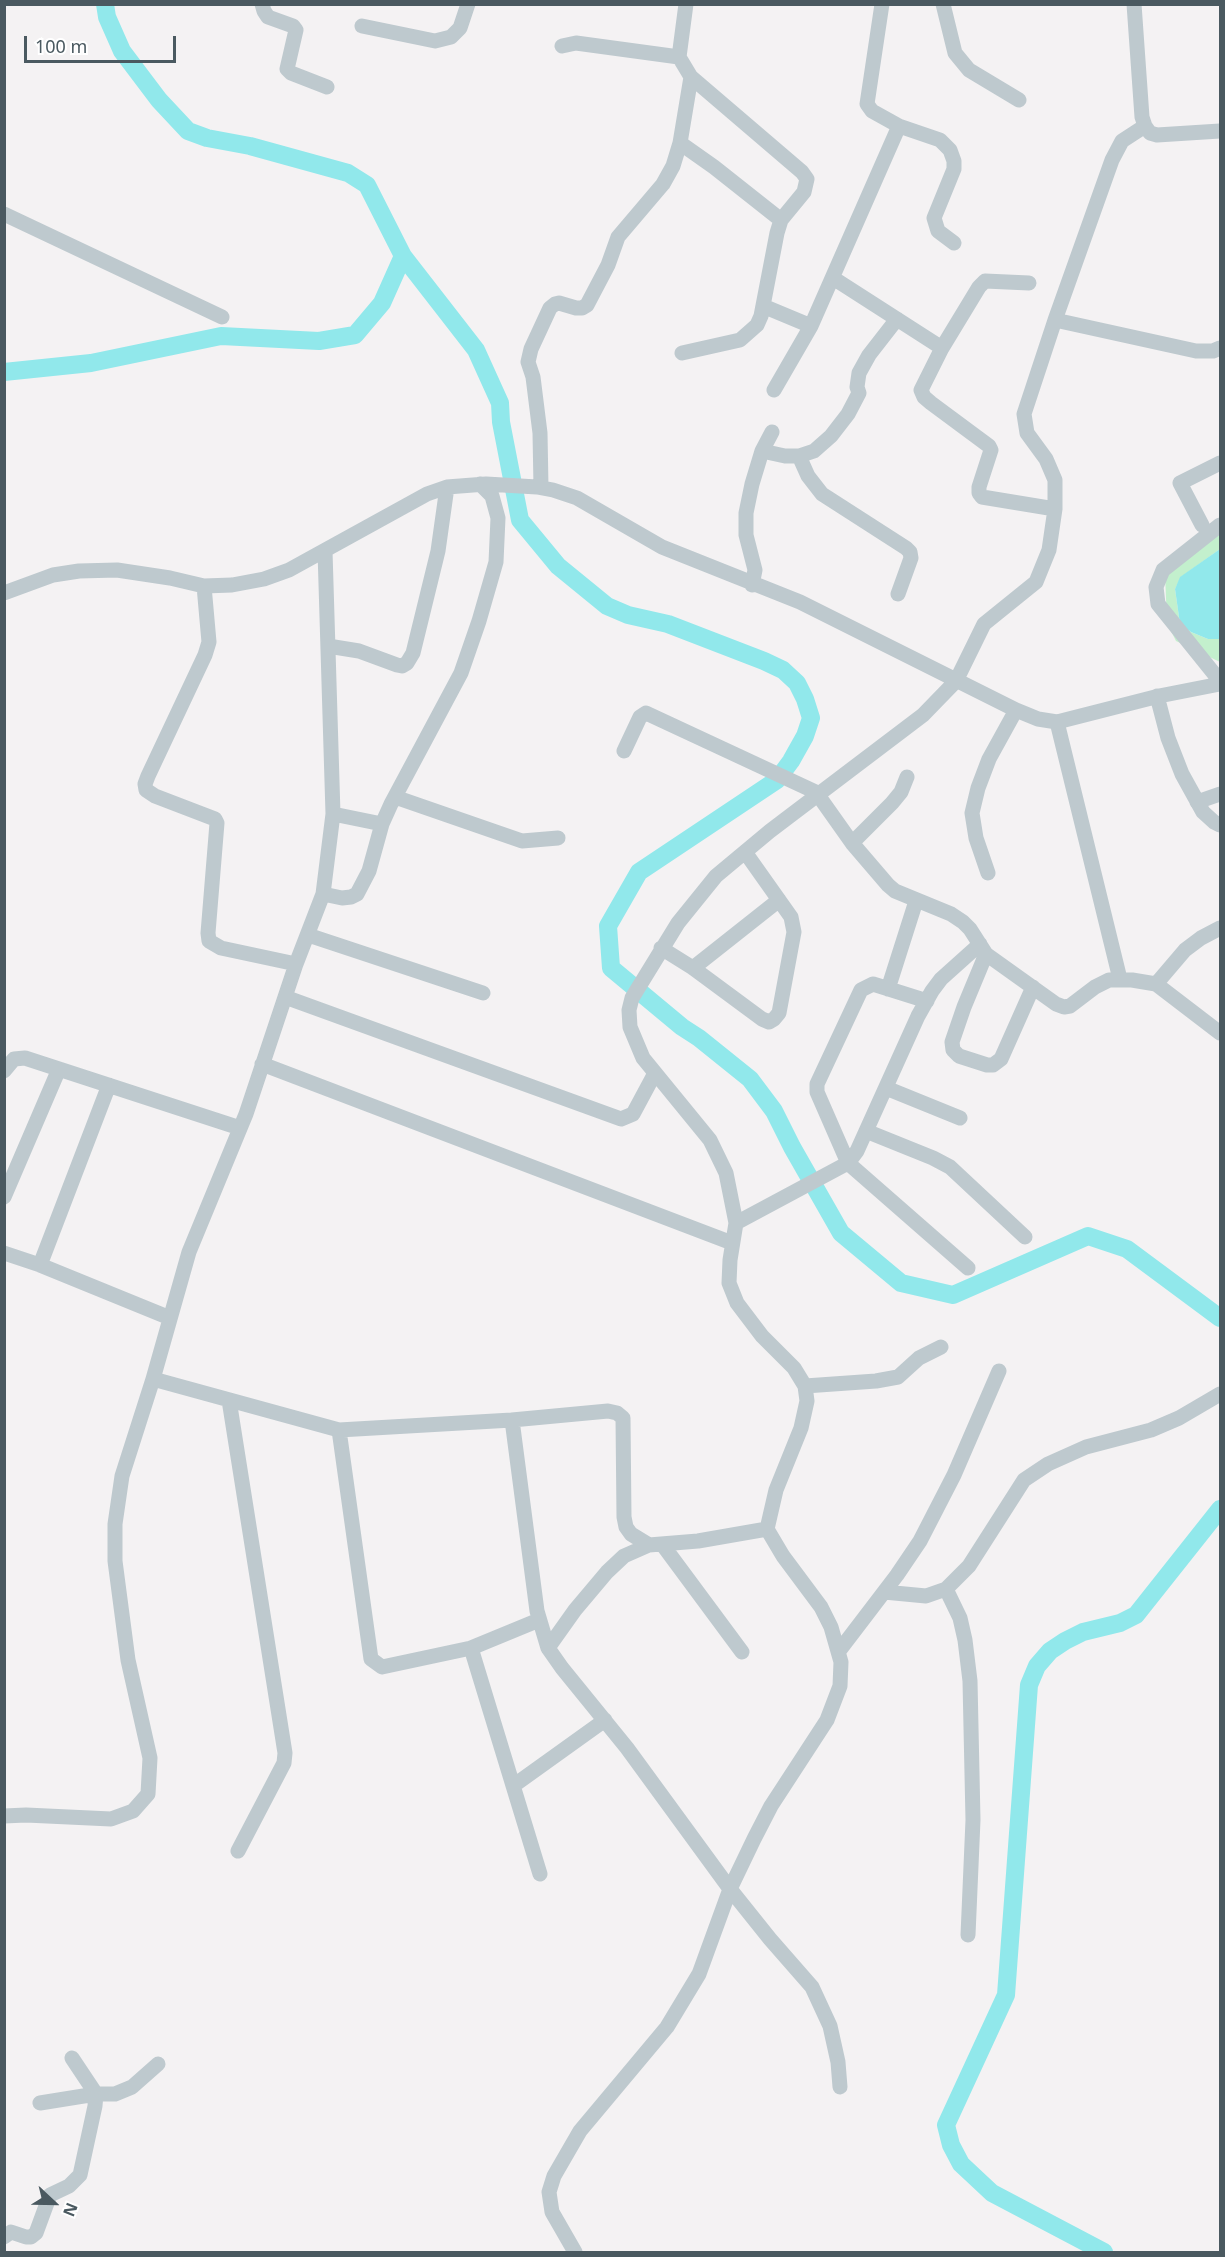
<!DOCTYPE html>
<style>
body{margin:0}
#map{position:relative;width:1225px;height:2257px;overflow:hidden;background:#f4f2f3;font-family:"Noto Sans",sans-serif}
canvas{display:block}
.frame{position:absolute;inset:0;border:6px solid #4a5960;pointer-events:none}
.north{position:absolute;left:24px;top:2173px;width:60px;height:60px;-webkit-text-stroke:4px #fff;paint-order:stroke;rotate:112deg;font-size:16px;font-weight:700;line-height:24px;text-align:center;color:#4a5960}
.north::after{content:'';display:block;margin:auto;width:21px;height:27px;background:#4a5960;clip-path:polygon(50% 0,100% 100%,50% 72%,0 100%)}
.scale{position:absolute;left:24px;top:36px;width:152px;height:27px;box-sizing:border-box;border:3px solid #4a5960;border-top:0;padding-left:8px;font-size:18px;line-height:21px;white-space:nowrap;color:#4a5960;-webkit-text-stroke:4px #fff;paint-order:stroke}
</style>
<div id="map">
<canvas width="1225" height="2257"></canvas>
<div class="frame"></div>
<div class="north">N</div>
<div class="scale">100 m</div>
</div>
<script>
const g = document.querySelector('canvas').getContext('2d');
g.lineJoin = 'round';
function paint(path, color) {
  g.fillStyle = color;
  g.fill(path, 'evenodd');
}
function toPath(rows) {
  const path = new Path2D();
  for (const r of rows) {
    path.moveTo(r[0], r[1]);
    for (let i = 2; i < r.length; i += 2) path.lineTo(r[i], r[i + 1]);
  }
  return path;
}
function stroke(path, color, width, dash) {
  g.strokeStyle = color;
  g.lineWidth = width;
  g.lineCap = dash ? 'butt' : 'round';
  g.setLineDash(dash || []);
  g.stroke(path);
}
const green = toPath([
 [1220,529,1220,549,1181,577,1175,589,1180,624,1191,632,1208,639,1220,639,1220,662,1176,641,1167,623,1165,573]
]);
const water = toPath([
 [1220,549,1220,639,1208,639,1191,632,1180,624,1175,589,1180,577]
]);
const river = toPath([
 [105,4,107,17,122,51,159,100,188,131,207,138,250,146,348,173,367,185,403,256,476,350,500,403,501,422,520,520,558,566,607,606,628,615,668,624,764,661,783,670,797,683,805,699,811,718,805,736,791,761,777,780,639,872,608,926,611,968,682,1027,699,1038,750,1079,774,1111,792,1147,841,1233,901,1283,953,1295,1088,1236,1127,1249,1220,1318],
 [4,372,91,363,221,336,319,341,355,335,382,303,403,256],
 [1104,2252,992,2193,961,2164,951,2145,946,2125,1006,1995,1029,1685,1037,1666,1050,1651,1065,1641,1083,1632,1120,1623,1136,1615,1220,1509]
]);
const minor = toPath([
 [262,4,264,11,268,17,293,26,296,30,287,69,291,73,327,87],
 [882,4,867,104,872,111,899,126,940,140,950,150,954,161,954,169,934,218,938,231,954,243],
 [943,4,955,53,969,70,1019,100],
 [1134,4,1142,117,1145,126,1150,133,1157,135,1220,131],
 [362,26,435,41,451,37,460,28,468,4],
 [562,46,576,43,679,57],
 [680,143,714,167,781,220],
 [4,214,222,317],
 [833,278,942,348],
 [1029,283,985,281,979,287,942,348,921,390,924,397,931,403,989,446,991,450,979,487,979,493,982,497,1055,509],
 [763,306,811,326],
 [1055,320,1112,160,1122,141,1145,126],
 [682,353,740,340,757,325,761,316,777,233,781,220,804,192,807,179,802,172,691,77,679,57,686,4],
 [774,390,811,326,899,126],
 [762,451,785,456,799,456,814,451,831,436,848,414,859,393,857,387,859,373,869,355,897,319],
 [799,456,808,476,822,494,906,548,910,552,911,558,898,594],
 [541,487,540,433,533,377,528,362,531,349,550,308,555,304,559,303,576,308,582,308,587,305,608,265,618,237,663,184,673,166,680,143,691,77],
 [1202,525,1180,483,1220,463],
 [1220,525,1163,570,1156,587,1158,604,1220,681],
 [752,585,755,570,746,535,746,513,752,484,762,451,772,432],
 [204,586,209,642,205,655,148,776,145,784,146,790,155,796,215,819,217,823,208,933,209,941,221,948,296,964],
 [4,593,53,575,79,571,117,570,170,578,204,586,232,585,264,579,289,570,427,494,447,487,486,484,537,487,553,490,577,498,662,547,800,602,1016,710,1038,719,1057,722,1159,696,1220,684],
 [328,646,359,651,397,665,402,666,407,663,413,653,438,551,447,487],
 [1157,696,1168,738,1182,774,1203,812,1214,822,1220,825],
 [1057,722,1120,979],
 [624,751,640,717,646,713,820,794],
 [818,795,852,843,888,885,895,891,951,914,963,922,970,929,986,954,1056,1004,1064,1007,1070,1006,1095,987,1109,980,1132,980,1156,984,1220,1033],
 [395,797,522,841,558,838],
 [1197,802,1220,794],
 [333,814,382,824],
 [852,843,892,803,901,792,907,777],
 [988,873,976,838,972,813,978,788,989,759,1016,710],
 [323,894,342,898,351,897,357,894,369,871,382,824,391,804,461,673,479,621,496,562,498,518,492,496,480,484],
 [308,935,483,993],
 [661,948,693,968,762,1019,769,1022,774,1019,779,1013,794,932,791,917,745,852],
 [986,954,964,1007,952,1042,953,1050,959,1056,987,1065,993,1065,1001,1059,1033,987],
 [693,968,779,900],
 [1156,984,1185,950,1201,938,1220,928],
 [888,989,916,901],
 [285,997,621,1119,633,1114,655,1073],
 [927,1001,873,984,861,990,817,1084,817,1092,848,1163,968,1268],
 [262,1064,732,1243],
 [4,1071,14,1059,25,1058,240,1128],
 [886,1088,960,1118],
 [866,1131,933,1158,950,1167,1025,1237],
 [4,1197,59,1069],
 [736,1223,848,1163,857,1151,918,1016,932,991,941,979,980,944],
 [4,1253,40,1265,170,1318],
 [40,1265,109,1085],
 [153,1379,339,1430,512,1420,608,1411,617,1413,623,1418,624,1517,626,1527,631,1534,649,1545,698,1541,767,1529],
 [805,1386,876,1381,898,1377,919,1358,941,1347],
 [229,1400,285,1753,284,1763,238,1851],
 [512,1420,537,1611,548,1648],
 [339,1430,371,1659,382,1667,471,1648],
 [662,1544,742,1652],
 [649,1545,624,1556,607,1572,575,1610,548,1648,562,1668,627,1748,730,1889,770,1939,812,1987,830,2026,838,2062,840,2087],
 [946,1589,960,1618,965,1640,970,1681,973,1820,968,1935],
 [884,1592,926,1596,946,1589,969,1566,1024,1480,1048,1464,1086,1447,1151,1430,1179,1418,1220,1394],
 [539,1620,471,1648,540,1874],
 [839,1651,897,1575,920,1541,954,1475,999,1371],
 [513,1786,605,1720],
 [4,1816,26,1815,111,1819,133,1811,148,1794,150,1758,128,1660,115,1561,115,1524,122,1476,153,1379,189,1252,246,1114,296,964,323,894,333,814,325,551],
 [40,2103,96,2094,115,2094,132,2087,158,2064],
 [4,2237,11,2232,26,2237,31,2237,36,2233,50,2195,69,2186,80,2175,95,2106,96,2094,72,2058],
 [575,2252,552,2212,549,2192,554,2176,580,2131,667,2027,699,1974,730,1889,754,1839,771,1806,827,1720,840,1686,841,1662,831,1627,821,1607,783,1556,767,1529,776,1490,801,1428,807,1401,805,1386,794,1368,762,1336,737,1303,729,1283,730,1260,736,1223,726,1173,710,1140,643,1058,630,1027,629,1010,632,998,678,923,716,876,770,831,923,715,956,681,984,624,1036,582,1049,550,1055,509,1055,480,1046,459,1027,433,1024,414,1055,320,1196,351,1213,351,1220,348]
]);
paint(green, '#c3f0cd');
paint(water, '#91e8eb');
stroke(river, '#91e8eb', 18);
stroke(minor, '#bec9ce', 15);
</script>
